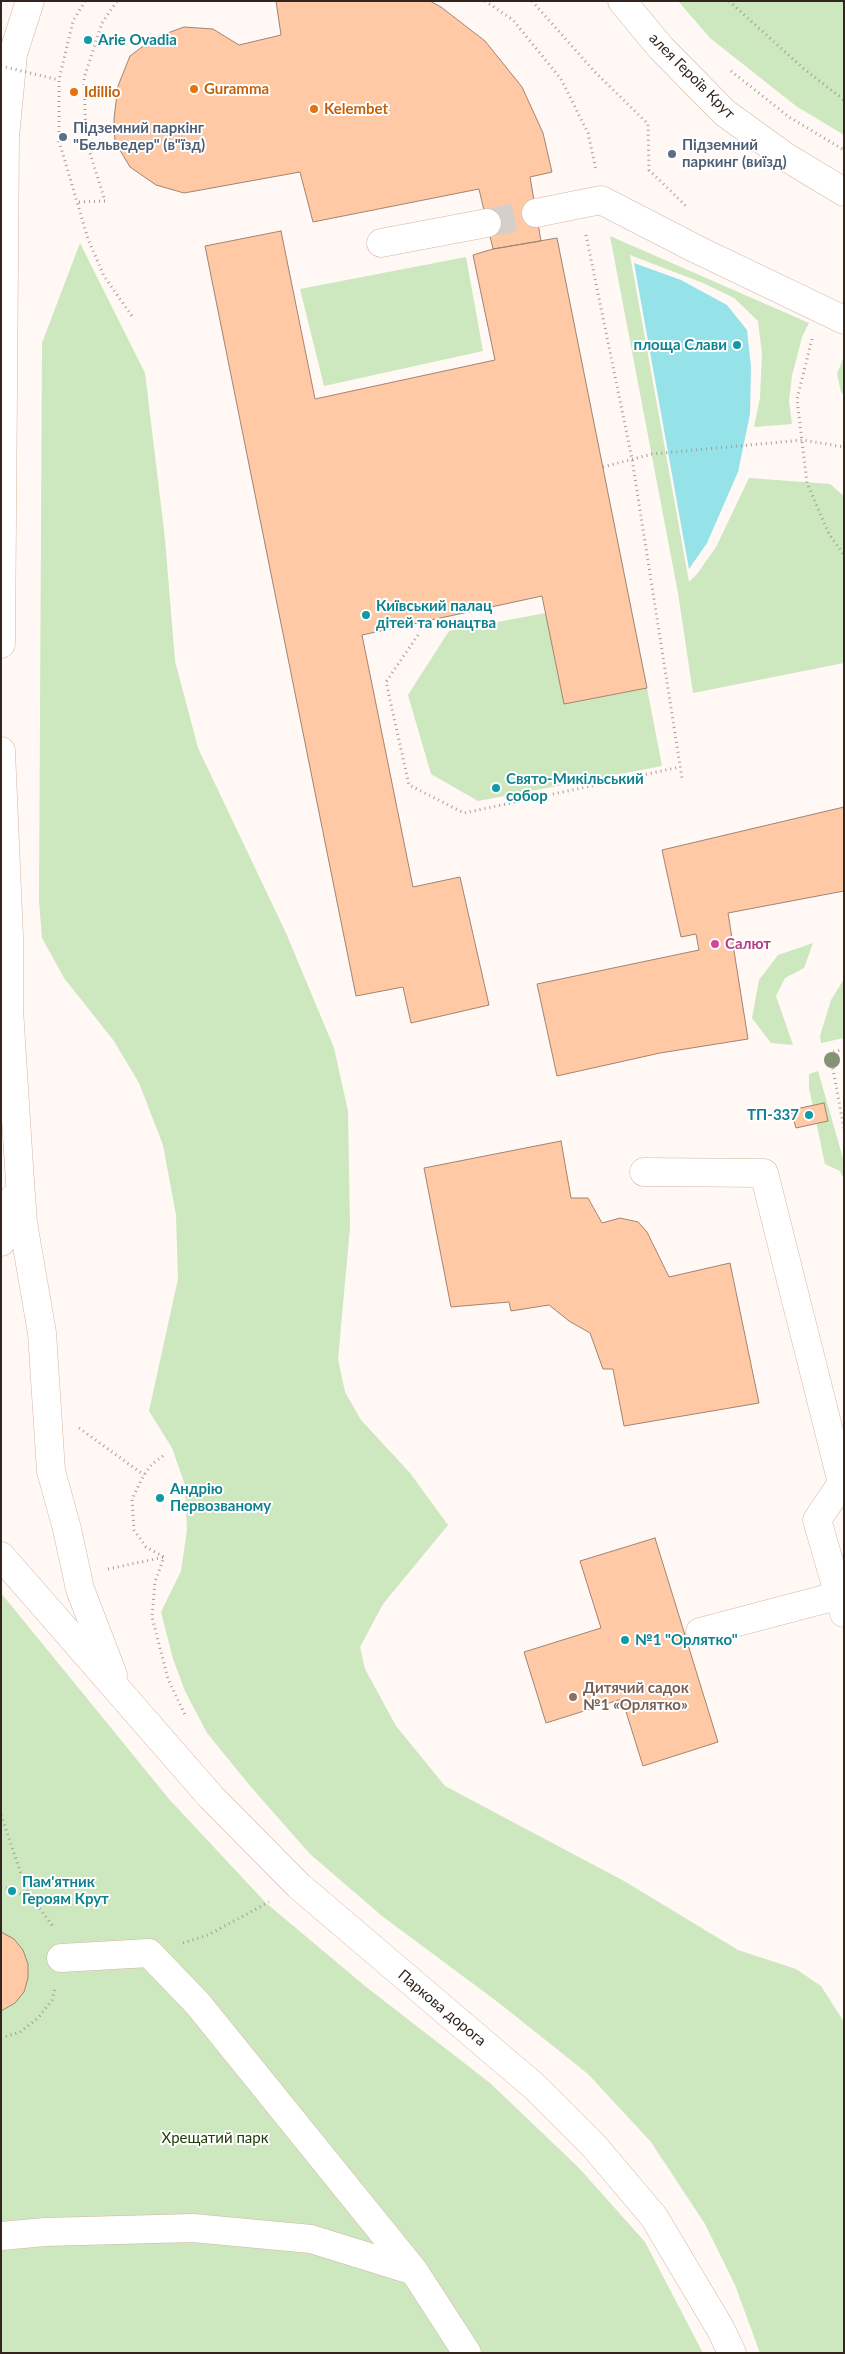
<!DOCTYPE html>
<html>
<head>
<meta charset="utf-8">
<style>
  body { margin:0 }
  #map { position:relative; width:845px; height:2354px; overflow:hidden; background:#fff8f4; font-family:Lato,sans-serif }
  canvas { display:block }
  .frame { position:absolute; inset:0; border:2px solid #31251d; pointer-events:none }
</style>
</head>
<body>
<div id="map">
<canvas width="845" height="2354"></canvas>
<div class="frame"></div>
</div>
<script>
const g = document.querySelector('canvas').getContext('2d');
g.lineJoin = 'round';
function fillPath(path, color) { g.fillStyle = color; g.fill(path, 'evenodd'); }
const poly = rows => new Path2D(rows.map(r => 'M' + r).join(''));
function trace(path, color, width, dash) { g.strokeStyle = color; g.lineWidth = width; g.lineCap = dash ? 'butt' : 'round'; g.setLineDash(dash || []); g.stroke(path); }
function write(font, color, halo, rows, align = 'center') {
  g.font = font + ' Lato,sans-serif'; g.lineWidth = 4; g.setLineDash([]); g.textBaseline = 'middle'; g.strokeStyle = halo; g.fillStyle = color; for (const [text, x, y, turn = 0] of rows) {
    g.save(); g.translate(x, y); g.rotate((+turn || 0) * Math.PI / 180); g.textAlign = isNaN(turn) ? turn : align; if (halo) g.strokeText(text, 0, 0); g.fillText(text, 0, 0); g.restore();
  }
}
fillPath(poly([
  [678,1,844,1,844,135,796,106,710,38],
  [610,236,809,323,802,337,792,376,789,401,792,424,754,427,760,398,762,354,758,321,734,298,703,283,630,255,689,582,697,574,716,547,749,478,830,484,844,496,844,663,693,693,678,593],
  [80,243,145,373,165,539,175,661,198,748,286,933,334,1048,348,1111,350,1227,338,1359,345,1392,361,1420,410,1473,448,1525,383,1604,360,1647,365,1669,396,1726,445,1786,624,1881,738,1950,796,1969,821,1986,844,2022,844,2353,760,2353,735,2285,705,2224,651,2142,588,2074,499,2003,382,1916,310,1854,251,1787,207,1733,185,1691,173,1659,161,1612,181,1571,187,1530,185,1485,172,1448,149,1411,178,1279,176,1215,163,1145,139,1083,114,1041,64,978,42,938,39,901,42,343],
  [466,257,483,351,324,386,300,289],
  [844,356,844,395,841,392,837,374],
  [546,613,564,704,647,688,662,766,478,801,431,774,408,695,449,631],
  [813,943,804,968,785,978,776,996,793,1045,771,1043,752,1018,759,980,778,955],
  [844,979,844,1038,821,1043,820,1036,831,1000],
  [818,1071,844,1162,844,1180,840,1171,825,1164,809,1088,809,1074],
  [1,1593,169,1799,266,1903,365,1986,490,2083,579,2168,645,2242,703,2353,1,2353]
]), '#cde7bf');
fillPath(poly([
  [634,263,681,280,727,305,747,330,751,367,750,414,738,472,707,543,689,569]
]), '#95e3e8');
const building = poly([
  [276,1,430,1,441,7,485,41,522,87,543,133,552,172,530,177,541,241,493,249,479,189,313,222,300,172,184,193,156,185,130,167,115,142,114,119,118,86,130,56,154,38,184,27,213,29,239,45,281,35,276,1],
  [281,231,315,399,495,360,473,255,493,249,557,238,647,688,564,704,542,596,362,635,413,887,460,877,489,1005,411,1023,403,987,356,996,205,246,281,231],
  [844,807,844,891,728,913,748,1039,660,1053,557,1076,537,984,699,950,696,934,681,937,662,850,844,807],
  [824,1103,828,1121,796,1128,791,1110,824,1103],
  [561,1141,571,1198,588,1198,602,1223,620,1218,638,1222,647,1232,669,1277,730,1263,759,1403,624,1426,613,1369,603,1369,590,1333,569,1321,549,1305,511,1311,509,1302,451,1307,424,1168,561,1141],
  [655,1538,718,1742,643,1766,622,1699,546,1723,524,1652,601,1628,580,1561,655,1538],
  [1,1932,14,1939,23,1950,28,1964,28,1978,24,1992,15,2003,1,2011,1,1932]
]);
fillPath(building, '#ffc9a6');
trace(building, '#a18471', 1);
trace(poly([
  [487,223,536,213]
]), '#d6cec9', 28, [28, 14]);
const minor = poly([
  [536,213,601,200,696,249,844,320],
  [381,243,487,223],
  [644,1172,764,1173,842,1483,817,1520,844,1613],
  [700,1632,844,1594],
  [61,1958,149,1953,198,2004,414,2271,467,2353],
  [1,2236,45,2232,193,2228,311,2239,414,2271]
]);
const major = poly([
  [622,1,661,48,725,113,786,157,844,192],
  [1,644,5,137,13,54,30,1],
  [1,751,9,937,9,1009,19,1167,23,1223,42,1333,51,1471,67,1529,80,1589,113,1675],
  [1,1242,10,1222,14,1198],
  [1,1556,211,1797,299,1886,535,2087,594,2146,654,2217,720,2328,732,2353]
]);
trace(minor, '#d4b6a1', 29);
trace(major, '#d4b6a1', 29);
trace(poly([
  [85,1,73,21,59,80,59,141,88,239,104,276,134,319],
  [485,1,513,20,561,79,588,133,596,170],
  [532,1,594,71,648,124,649,170,688,208],
  [729,1,804,69,844,100],
  [731,71,789,117,844,150],
  [79,202,105,201,86,140,84,78,102,23,117,1],
  [586,235,632,459,682,778],
  [812,339,797,399,807,483,829,534,844,555],
  [603,467,652,454,803,440,844,447],
  [418,635,386,682,409,785,464,813,680,767],
  [844,1049,830,1053,844,1129],
  [79,1428,144,1475],
  [163,1456,152,1464,144,1475,132,1499,134,1530,146,1547,164,1557,155,1582,152,1617,168,1679,186,1717],
  [108,1569,164,1557],
  [1,1815,30,1900],
  [1,1887,16,1891,38,1906,54,1928],
  [183,1943,208,1935,269,1902],
  [1,2038,20,2032,38,2018,52,2000,55,1988]
]), '#a69d97', 3, [1, 4]);
trace(minor, '#fff', 28);
trace(major, '#fff', 28);
trace(poly([
  [1,66,59,80]
]), '#a69d97', 3, [1, 4]);
g.fillStyle = '#859273';
for (const [x, y] of [
  [832,1060]
]) { g.beginPath(); g.arc(x, y, 8, 0, 2 * Math.PI); g.fill(); }
for (const [x, y, r, color] of [
  [88,40,5,"#0f9aa8"],
  [194,89,5,"#e8710a"],
  [74,92,5,"#e8710a"],
  [314,109,5,"#e8710a"],
  [63,137,5,"#5c6f8a"],
  [672,154,5,"#5c6f8a"],
  [737,345,5,"#0f9aa8"],
  [366,615,5,"#0f9aa8"],
  [496,788,5,"#0f9aa8"],
  [715,944,5,"#d1479c"],
  [809,1115,5,"#0f9aa8"],
  [160,1498,5,"#0f9aa8"],
  [625,1640,5,"#0f9aa8"],
  [573,1697,5,"#8d6e63"],
  [12,1891,5,"#0f9aa8"]
]) { const dot = new Path2D(); dot.arc(x, y, r, 0, 2 * Math.PI); g.fillStyle = color; g.fill(dot); trace(dot, '#fff', 2); }
write('bold 15px', '#0d838f', '#fff', [
  ["Arie Ovadia",98,40],
  ["площа Слави",727,345,"right"],
  ["Київський палац",376,606],
  ["дітей та юнацтва",376,623],
  ["Свято-Микільський",506,779],
  ["собор",506,796],
  ["ТП-337",799,1115,"right"],
  ["Андрію",170,1489],
  ["Первозваному",170,1506],
  ["№1 \"Орлятко\"",635,1640],
  ["Пам'ятник",22,1882],
  ["Героям Крут",22,1899]
], 'left');
write('15px', '#31251d', '#fff', [
  ["алея Героїв Крут",692,76,45],
  ["Паркова дорога",442,2008,40]
]);
write('bold 15px', '#c56008', '#fff', [
  ["Guramma",204,89],
  ["Idillio",84,92],
  ["Kelembet",324,109]
], 'left');
write('bold 15px', '#4e5e75', '#fff', [
  ["Підземний паркінг",73,128],
  ["\"Бельведер\" (в\"їзд)",73,145],
  ["Підземний",682,145],
  ["паркинг (виїзд)",682,162]
], 'left');
write('bold 15px', '#b23c85', '#fff', [
  ["Салют",725,944]
], 'left');
write('bold 15px', '#785e54', '#fff', [
  ["Дитячий садок",583,1688],
  ["№1 «Орлятко»",583,1705]
], 'left');
write('15px', '#213e09', '#fff', [
  ["Хрещатий парк",215,2138]
]);
</script>
</body>
</html>
